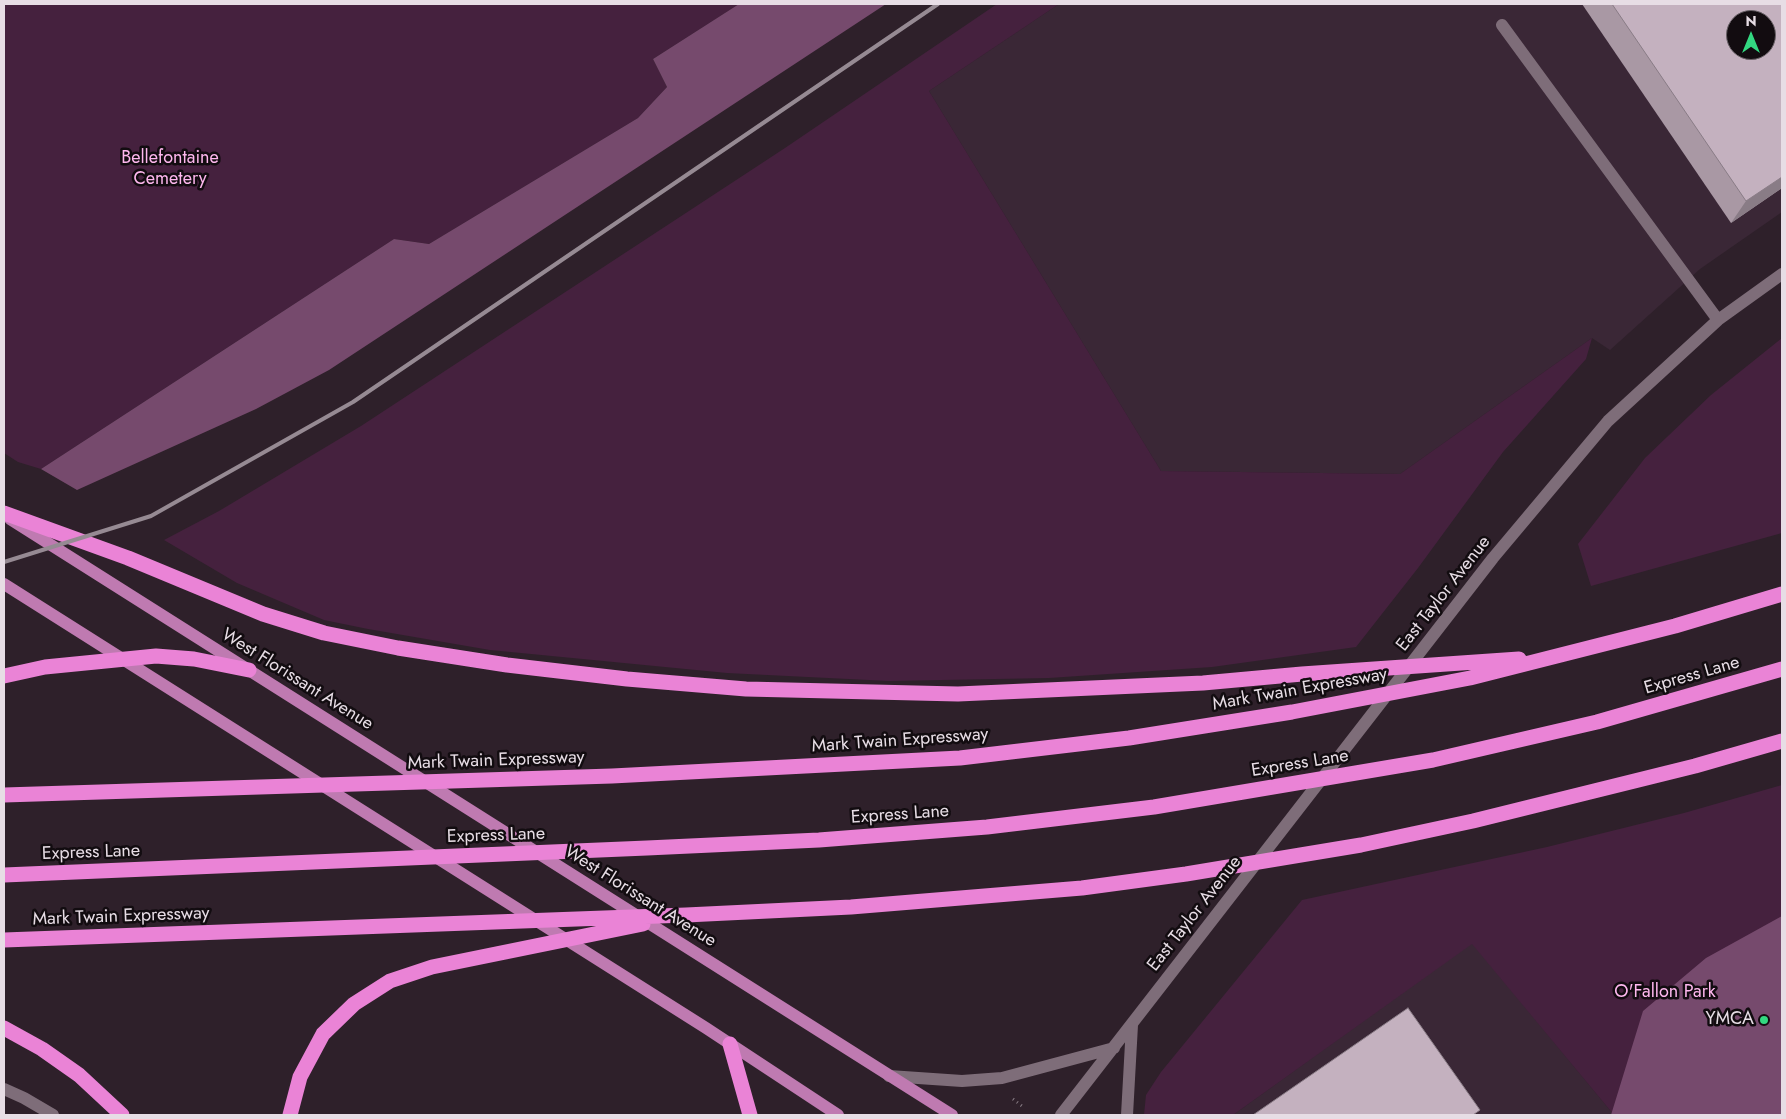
<!DOCTYPE html>
<html>
<head>
<meta charset="utf-8">
<style>
  body { margin:0 }
  #map { position:relative; width:1786px; height:1119px; overflow:hidden; background:#2e202a; font-family:Jost,sans-serif }
  canvas { display:block }
  .frame { position:absolute; inset:0; border:5px solid #e7dde5; pointer-events:none }
  .north { position:absolute; left:1726px; top:10px; width:50px; height:50px; box-sizing:border-box; background:#120c10; border:1px solid #676065; border-radius:50%; rotate:0deg; font-size:14px; font-weight:700; line-height:20px; text-align:center; color:#e7dde5 }
  .north::after { content:''; display:block; margin:auto; width:18px; height:22px; background:#33d881; clip-path:polygon(50% 0,100% 100%,50% 72%,0 100%) }
</style>
</head>
<body>
<div id="map">
<canvas width="1786" height="1119"></canvas>
<div class="frame"></div>
<div class="north">N</div>
</div>
<script>
const g = document.querySelector('canvas').getContext('2d');
g.lineJoin = 'round';
function fillPath(path, color) { g.fillStyle = color; g.fill(path, 'evenodd'); }
const poly = rows => new Path2D(rows.map(r => 'M' + r).join(''));
function trace(path, color, width, dash) { g.strokeStyle = color; g.lineWidth = width; g.lineCap = dash ? 'butt' : 'round'; g.setLineDash(dash || []); g.stroke(path); }
function write(font, color, halo, rows, align = 'center') {
  g.font = font + ' Jost,sans-serif'; g.lineWidth = 5; g.setLineDash([]); g.textBaseline = 'middle'; g.strokeStyle = halo; g.fillStyle = color; for (const [text, x, y, turn = 0] of rows) {
    g.save(); g.translate(x, y); g.rotate((+turn || 0) * Math.PI / 180); g.textAlign = isNaN(turn) ? turn : align; if (halo) g.strokeText(text, 0, 0); g.fillText(text, 0, 0); g.restore();
  }
}
fillPath(poly([
  [1059,4,1782,4,1782,212,1700,269,1610,350,1592,338,1400,474,1161,471,929,91],
  [1736,20,1766,20,1766,50,1736,50],
  [1472,943,1614,1115,1233,1115]
]), '#3a2736');
fillPath(poly([
  [4,4,739,4,653,59,667,87,638,118,429,244,394,239,41,469,18,462,4,453],
  [997,4,1059,4,929,91,1161,471,1400,474,1592,338,1586,359,1503,452,1418,568,1356,647,1212,667,1049,678,889,681,727,673,490,650,368,629,324,620,237,583,164,540,219,511,361,426,785,148],
  [1782,338,1782,533,1591,586,1578,544,1645,458,1711,395],
  [1782,785,1782,1115,1614,1115,1472,944,1233,1115,1144,1115,1146,1095,1161,1072,1302,900,1547,847,1684,813]
]), '#45213e');
fillPath(poly([
  [739,4,886,4,329,370,256,409,77,490,41,469,394,239,429,244,638,118,667,87,653,59],
  [1782,916,1782,1115,1611,1115,1643,1011,1706,958]
]), '#764a6d');
trace(poly([
  [1013,1099,1022,1106]
]), '#8b7f88', 3, [1, 4]);
trace(poly([
  [1502,25,1718,320],
  [889,1076,962,1081,1002,1078,1114,1048],
  [4,1089,24,1098,53,1115],
  [1061,1115,1493,558,1608,421,1718,320,1782,274],
  [1127,1115,1132,1025]
]), '#7e6d79', 12);
trace(poly([
  [10,519,952,1115],
  [4,584,706,1028,838,1115]
]), '#bf7ab1', 12);
trace(poly([
  [4,513,128,558,263,614,324,633,398,648,507,665,627,679,746,689,958,694,1203,683,1302,674,1519,659],
  [4,676,45,667,156,656,194,659,249,670],
  [4,795,612,776,960,758,1129,738,1292,712,1470,678,1675,626,1782,594],
  [4,875,647,848,819,840,987,827,1154,807,1433,760,1597,722,1782,669],
  [4,940,686,915,851,907,1082,888,1186,874,1361,845,1473,821,1695,766,1782,741],
  [4,1028,42,1049,79,1075,122,1115],
  [730,1044,750,1115],
  [290,1115,300,1077,323,1034,354,1004,390,981,432,967,643,924]
]), '#ea83d6', 15);
trace(poly([
  [4,562,151,516,353,402,938,4]
]), '#968a93', 4);
fillPath(poly([
  [1582,4,1782,4,1782,188,1731,223]
]), '#a998a4');
fillPath(poly([
  [1782,177,1782,188,1731,223,1746,201]
]), '#897c86');
const building = poly([
  [1612,4,1782,4,1782,177,1746,201,1612,4],
  [1736,20,1766,20,1766,50,1736,50,1736,20],
  [1408,1008,1480,1110,1473,1115,1253,1115,1408,1008]
]);
fillPath(building, '#c4b1bf');
trace(building, '#897c86', 1);
for (const [x, y, r, color] of [
  [1764,1020,5,"#33d881"]
]) { const dot = new Path2D(); dot.arc(x, y, r, 0, 2 * Math.PI); g.fillStyle = color; g.fill(dot); trace(dot, '#120c10', 2); }
write('18px', '#feb7ee', '#120c10', [
  ["Bellefontaine",170,159],
  ["Cemetery",170,180],
  ["O'Fallon Park",1665,993]
]);
write('18px', '#e7dde5', '#120c10', [
  ["East Taylor Avenue",1444,594,-52],
  ["Express Lane",1692,676,-16],
  ["West Florissant Avenue",297,680,32],
  ["Mark Twain Expressway",1300,690,-10],
  ["Mark Twain Expressway",900,741,-4],
  ["Mark Twain Expressway",496,761,-2],
  ["Express Lane",1300,764,-9],
  ["Express Lane",900,815,-4],
  ["Express Lane",496,836,-2],
  ["Express Lane",91,853,-2],
  ["West Florissant Avenue",640,897,32],
  ["East Taylor Avenue",1195,914,-52],
  ["Mark Twain Expressway",121,917,-2]
]);
write('18px', '#e7dde5', '#120c10', [
  ["YMCA",1754,1020]
], 'right');
</script>
</body>
</html>
